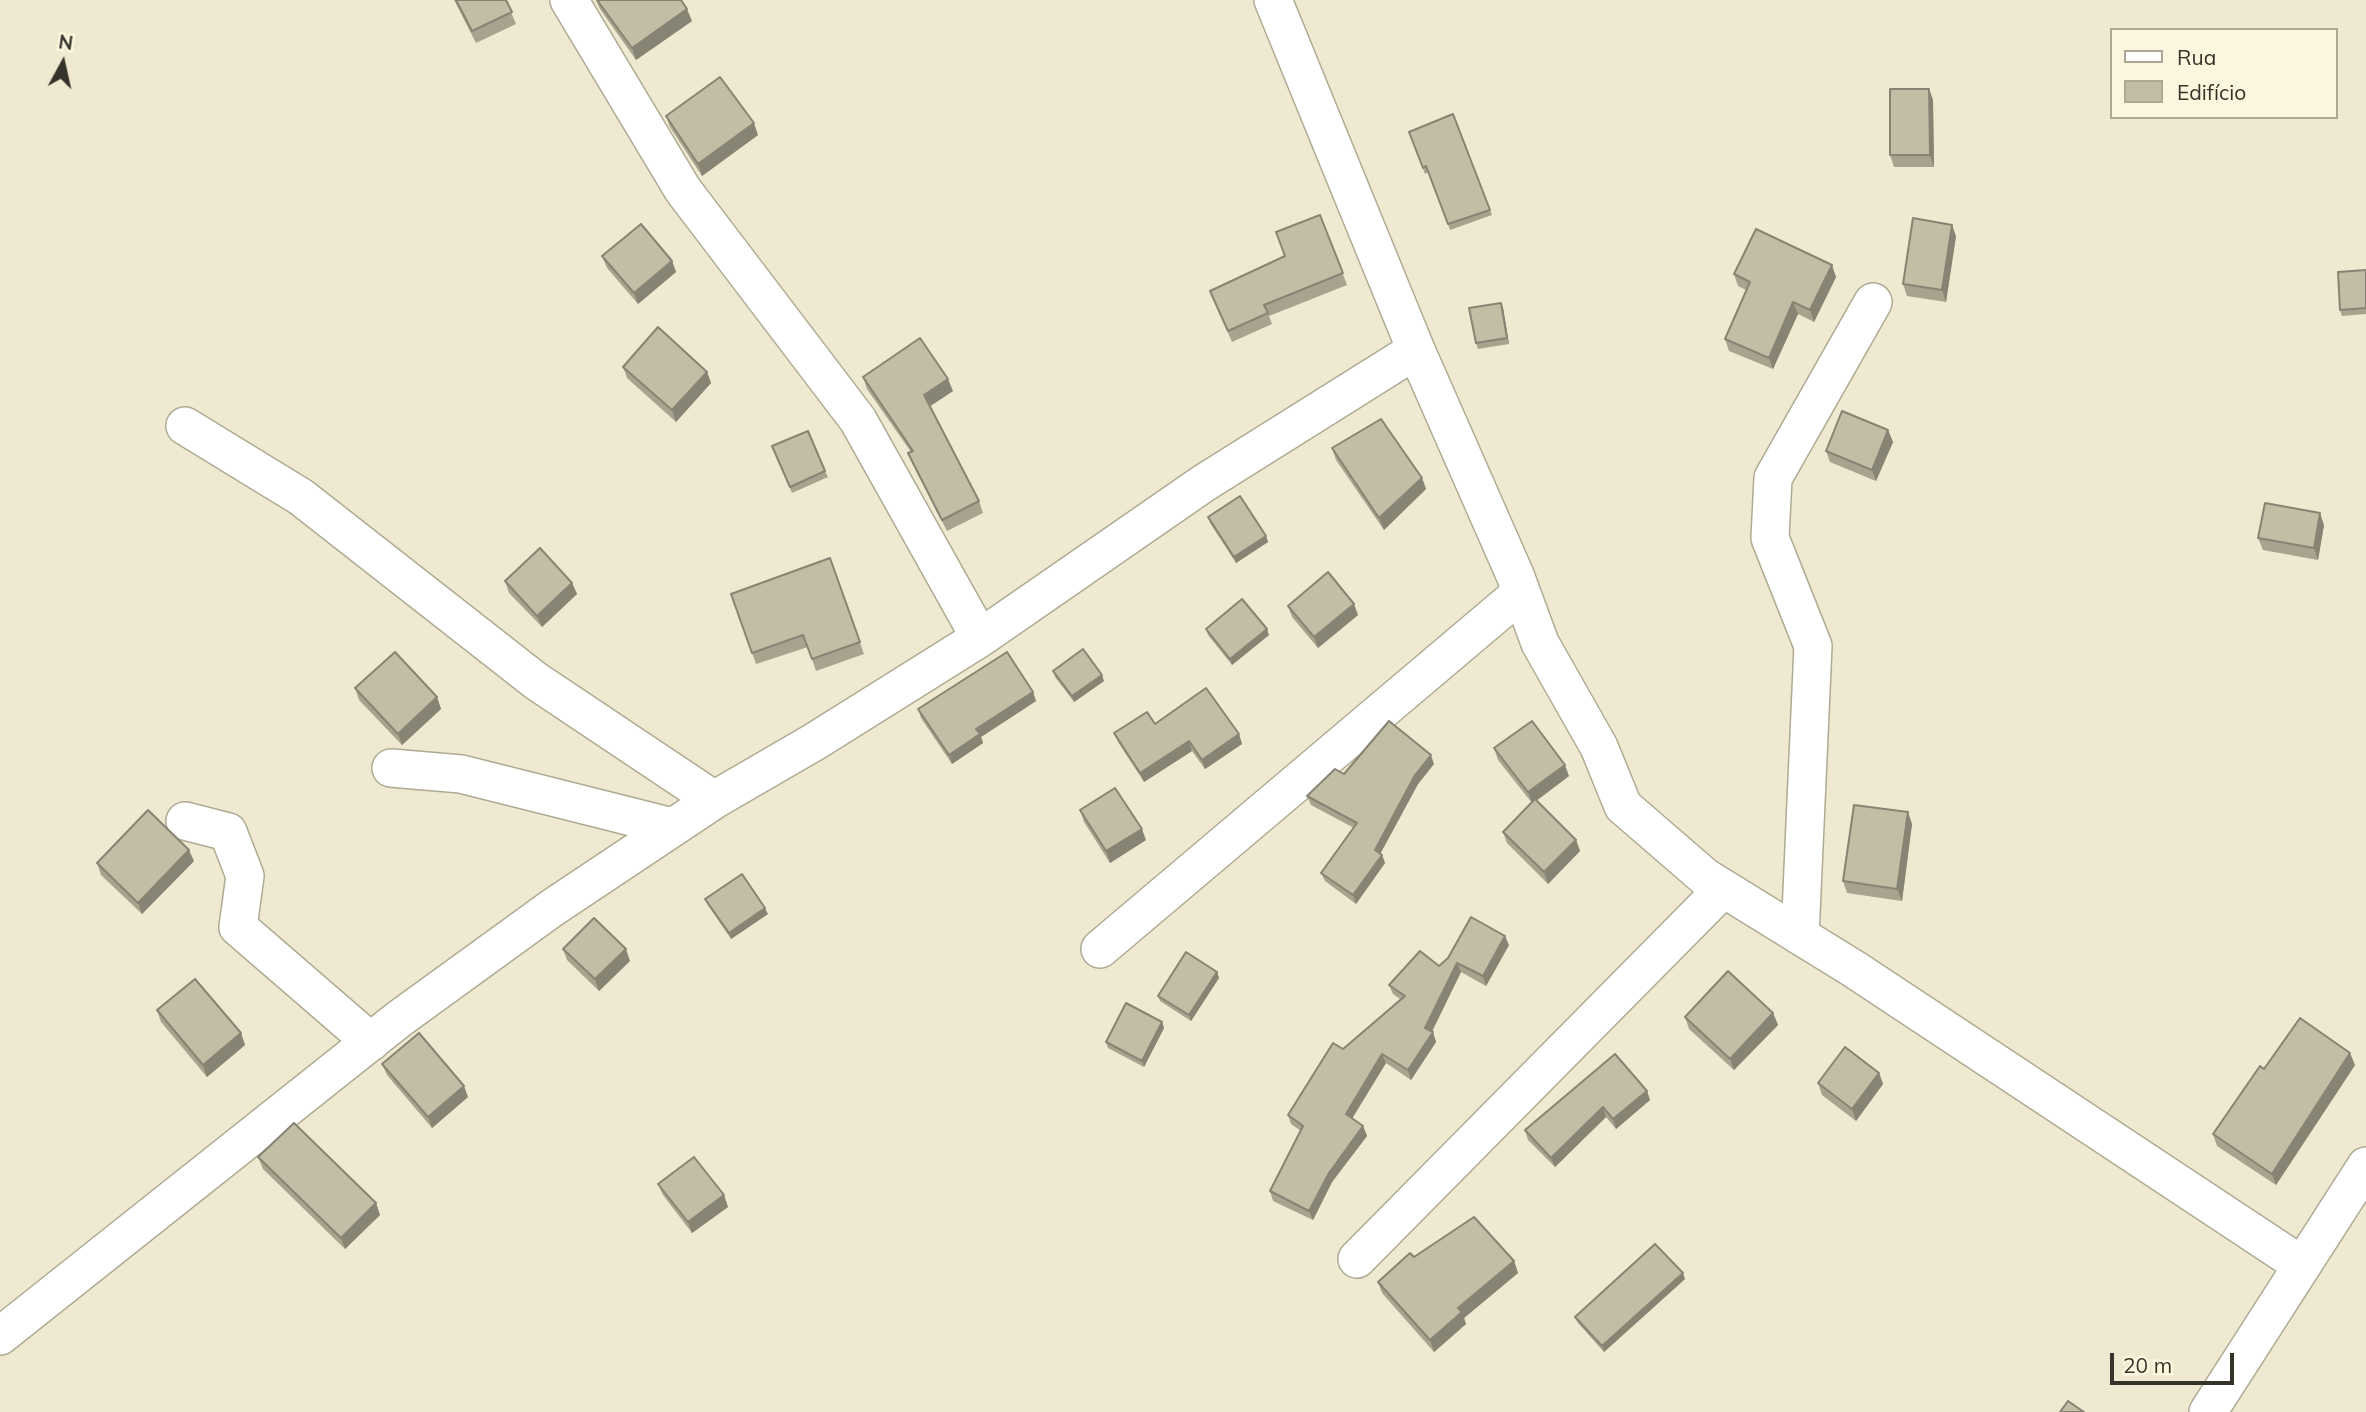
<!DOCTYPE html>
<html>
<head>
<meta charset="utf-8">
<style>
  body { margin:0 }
  #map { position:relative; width:2366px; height:1412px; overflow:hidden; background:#eee9d0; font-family:Mulish,sans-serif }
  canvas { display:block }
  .legend { position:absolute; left:2110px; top:28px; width:228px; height:91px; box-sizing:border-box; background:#fbf6dd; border:2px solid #aca895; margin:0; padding:9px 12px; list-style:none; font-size:21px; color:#36342a }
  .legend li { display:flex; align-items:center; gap:14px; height:35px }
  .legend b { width:35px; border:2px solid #aca895 }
  .north { position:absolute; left:28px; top:28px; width:70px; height:70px; -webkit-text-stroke:5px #fbf6dd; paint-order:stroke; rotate:8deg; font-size:19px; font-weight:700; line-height:28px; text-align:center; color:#36342a }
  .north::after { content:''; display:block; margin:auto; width:24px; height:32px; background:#36342a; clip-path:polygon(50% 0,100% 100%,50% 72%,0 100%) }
  .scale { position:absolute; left:2110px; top:1353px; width:124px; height:32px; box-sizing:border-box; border:4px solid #36342a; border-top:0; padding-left:9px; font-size:21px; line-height:24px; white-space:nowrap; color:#36342a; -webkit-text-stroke:5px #fbf6dd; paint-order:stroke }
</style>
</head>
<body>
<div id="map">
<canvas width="2366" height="1412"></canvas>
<ul class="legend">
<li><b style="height:9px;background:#fff"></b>Rua</li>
<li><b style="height:19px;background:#c2bda5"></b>Edifício</li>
</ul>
<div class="north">N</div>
<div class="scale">20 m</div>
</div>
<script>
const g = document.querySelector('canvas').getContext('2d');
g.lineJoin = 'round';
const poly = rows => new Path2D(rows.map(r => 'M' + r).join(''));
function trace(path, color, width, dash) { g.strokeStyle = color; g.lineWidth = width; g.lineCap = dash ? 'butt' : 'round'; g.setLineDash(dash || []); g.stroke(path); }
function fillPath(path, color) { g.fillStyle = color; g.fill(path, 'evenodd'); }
const minor = poly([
  [569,0,683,190,858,420,980,638],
  [1273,0,1416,350,1515,575,1540,643,1599,747,1623,806,1705,877,1854,969,2300,1264],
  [185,426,301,497,536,681,714,800],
  [391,768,461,774,672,827],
  [185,821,228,832,245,876,238,927,371,1042],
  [1800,936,1813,646,1770,538,1773,478,1873,302],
  [1100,949,1521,593],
  [1357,1259,1723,889],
  [0,1336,399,1019,552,908,714,800,814,742,980,638,1204,483,1416,350],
  [2208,1412,2366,1166]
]);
trace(minor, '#afab93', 40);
trace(minor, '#fff', 37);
fillPath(poly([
  [454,0,506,0,516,24,476,43],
  [596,0,681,0,692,21,636,60,600,9],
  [1929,89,1933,100,1934,167,1894,167,1890,155],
  [1453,114,1492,215,1450,230,1429,172,1425,174,1409,132],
  [666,116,758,135,702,176,670,127],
  [1320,215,1347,285,1269,316,1272,324,1232,342,1210,291,1285,257],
  [1956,236,1946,302,1907,296,1903,284],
  [602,256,672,261,676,272,638,304,607,268],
  [2366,270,2366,314,2342,316,2340,310],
  [1734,274,1836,277,1814,322,1798,314,1773,369,1729,351,1725,339,1746,290,1738,286],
  [1501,303,1503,308,1509,344,1478,349,1476,343],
  [623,367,707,372,711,383,676,422,627,378],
  [863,377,953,391,930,406,979,501,983,513,947,531,913,465,908,453,911,452,867,389],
  [1888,430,1893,442,1876,481,1830,462,1826,451],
  [772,446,825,471,828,477,792,493],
  [1332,448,1422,478,1426,489,1384,530,1336,460],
  [1208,517,1266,536,1268,542,1236,563,1210,523],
  [2324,525,2318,560,2263,550,2258,538],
  [830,558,864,654,816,671,808,647,756,664,731,594],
  [505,581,572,583,577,594,542,627,509,593],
  [1288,606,1358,615,1318,648,1292,617],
  [1206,629,1269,635,1232,665,1208,635],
  [1053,671,1104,681,1074,702,1055,677],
  [355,688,437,697,441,709,402,745,359,700],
  [1033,692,1036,701,981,737,983,743,952,764,921,718,918,709],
  [1155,724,1239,734,1242,744,1205,769,1192,751,1144,782,1118,742,1114,733],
  [1494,748,1569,776,1536,801,1576,840,1580,851,1548,884,1507,843,1503,832,1532,803,1498,760],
  [1434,764,1418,784,1380,854,1382,855,1385,863,1356,904,1325,881,1321,873,1354,828,1311,805,1307,796,1344,774],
  [1080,810,1146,840,1110,863,1084,822],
  [1912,824,1902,901,1847,893,1843,881],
  [194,861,142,914,101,875,97,863],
  [705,899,768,914,731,939,707,904],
  [1509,945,1486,986,1461,972,1432,1032,1436,1042,1411,1080,1386,1063,1352,1119,1363,1126,1367,1136,1332,1182,1313,1220,1273,1201,1270,1191,1301,1131,1291,1124,1288,1115,1343,1049,1400,999,1393,994,1389,985,1439,966],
  [563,949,630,961,599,991,567,960],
  [1217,972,1219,978,1191,1021,1160,1001,1158,996],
  [157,1010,241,1033,245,1045,207,1077,161,1022],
  [1773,1013,1778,1025,1734,1070,1689,1029,1685,1017],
  [1162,1022,1164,1028,1144,1067,1108,1048,1106,1042],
  [382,1064,468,1097,432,1128,387,1075],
  [2355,1065,2276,1185,2217,1146,2213,1134,2264,1069],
  [1879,1073,1883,1084,1856,1121,1822,1095,1818,1083],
  [1647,1091,1650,1100,1616,1129,1606,1117,1555,1167,1528,1140,1525,1130],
  [258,1157,376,1203,380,1215,345,1249,263,1169],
  [658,1184,724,1195,728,1207,692,1233,663,1195],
  [1414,1257,1514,1261,1518,1273,1464,1318,1466,1324,1434,1352,1382,1293,1378,1282],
  [1685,1279,1604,1352,1578,1323,1575,1317]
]), '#a7a38e');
fillPath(poly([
  [687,9,692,21,636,60,632,48],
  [1929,89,1933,100,1934,167,1930,155],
  [754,123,758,135,702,176,698,164],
  [1952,225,1956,236,1946,302,1942,290],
  [672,261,676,272,638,304,634,293],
  [1832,265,1836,277,1814,322,1810,310],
  [1793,302,1798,314,1773,369,1769,358],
  [1501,303,1503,308,1509,344,1507,338],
  [707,372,711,383,676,422,672,410],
  [948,379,953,391,929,407,924,395],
  [1888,430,1893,442,1876,481,1872,470],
  [1422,478,1426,489,1384,530,1379,518],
  [2320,513,2324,525,2318,560,2314,548],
  [1266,536,1268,542,1236,563,1234,557],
  [572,583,577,594,542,627,537,616],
  [1354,604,1358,615,1318,648,1314,637],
  [1267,629,1269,635,1232,665,1230,659],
  [1102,675,1104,681,1074,702,1072,696],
  [1033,692,1036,701,981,737,983,743,952,764,949,755,976,729],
  [437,697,441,709,402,745,398,734],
  [1239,734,1242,744,1205,769,1202,760],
  [1189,741,1192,751,1144,782,1140,773],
  [1431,755,1434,764,1418,784,1378,858,1375,850,1415,775],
  [1565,765,1569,776,1532,804,1528,792],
  [1908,812,1912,824,1902,901,1897,889],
  [1142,829,1146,840,1110,863,1106,851],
  [1576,840,1580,851,1548,884,1544,872],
  [189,850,194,861,142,914,138,903],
  [1382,855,1385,863,1356,904,1353,895],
  [765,908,768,914,731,939,729,933],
  [1505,936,1509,945,1486,986,1483,976],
  [626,949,630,961,599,991,595,979],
  [1457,963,1461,972,1429,1037,1425,1028],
  [1217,972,1219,978,1191,1021,1189,1015],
  [1773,1013,1778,1025,1734,1070,1730,1059],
  [1162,1022,1164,1028,1144,1067,1142,1061],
  [1433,1032,1436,1042,1411,1080,1408,1070],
  [241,1033,245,1045,207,1077,203,1065],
  [2350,1053,2355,1065,2276,1185,2272,1174],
  [1382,1054,1386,1063,1349,1123,1346,1114],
  [1879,1073,1883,1084,1856,1121,1852,1109],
  [464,1086,468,1097,432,1128,428,1117],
  [1647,1091,1650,1100,1616,1129,1613,1119],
  [1603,1107,1606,1117,1555,1167,1551,1158],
  [1363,1126,1367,1136,1332,1182,1313,1220,1309,1211,1329,1173],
  [724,1195,728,1207,692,1233,688,1222],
  [376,1203,380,1215,345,1249,341,1238],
  [1514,1261,1518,1273,1464,1318,1466,1324,1434,1352,1430,1340,1458,1308],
  [1683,1273,1685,1279,1604,1352,1602,1346]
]), '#888474');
const building = poly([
  [456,0,506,0,512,12,472,31,456,0],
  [597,0,681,0,687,9,632,48,597,0],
  [720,77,754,123,698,164,666,116,720,77],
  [1890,89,1929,89,1930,155,1890,155,1890,89],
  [1453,114,1490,210,1448,224,1426,166,1423,168,1409,132,1453,114],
  [1320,215,1343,273,1264,305,1268,313,1228,331,1210,291,1285,256,1276,232,1320,215],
  [1913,218,1952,225,1942,290,1903,284,1913,218],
  [641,224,672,261,634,293,602,256,641,224],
  [1756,229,1832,265,1810,310,1793,302,1769,358,1725,339,1750,282,1734,274,1756,229],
  [2366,270,2366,308,2340,310,2338,272,2366,270],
  [1501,303,1507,338,1476,343,1469,308,1501,303],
  [658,327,707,372,672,410,623,367,658,327],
  [920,338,948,379,924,395,979,501,942,520,908,453,913,451,863,377,920,338],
  [1842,411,1888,430,1872,470,1826,451,1842,411],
  [1381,419,1422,478,1379,518,1332,448,1381,419],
  [808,431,825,471,790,487,772,446,808,431],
  [1240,496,1266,536,1234,557,1208,517,1240,496],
  [2265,503,2320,513,2314,548,2258,538,2265,503],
  [540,548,572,583,537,616,505,581,540,548],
  [830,558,860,642,812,659,803,635,752,653,731,594,830,558],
  [1328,572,1354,604,1314,637,1288,606,1328,572],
  [1242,599,1267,629,1230,659,1206,629,1242,599],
  [1083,649,1102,675,1072,696,1053,671,1083,649],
  [395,652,437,697,398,734,355,688,395,652],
  [1007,652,1033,692,976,729,980,734,949,755,918,709,1007,652],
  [1206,688,1239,734,1202,760,1189,741,1140,773,1114,733,1147,712,1155,724,1206,688],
  [1389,721,1431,755,1415,775,1375,850,1382,855,1353,895,1321,873,1357,823,1307,796,1335,769,1344,774,1389,721],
  [1532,721,1565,765,1528,792,1494,748,1532,721],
  [1115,788,1142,829,1106,851,1080,810,1115,788],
  [1535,799,1576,840,1544,872,1503,832,1535,799],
  [1854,805,1908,812,1897,889,1843,881,1854,805],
  [148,810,189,850,138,903,97,863,148,810],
  [742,874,765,908,729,933,705,899,742,874],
  [1471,917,1505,936,1483,976,1457,963,1425,1028,1433,1032,1408,1070,1382,1054,1346,1114,1363,1126,1329,1173,1309,1211,1270,1191,1303,1126,1288,1115,1333,1043,1343,1049,1405,996,1389,985,1420,951,1439,966,1448,958,1471,917],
  [594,918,626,949,595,979,563,949,594,918],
  [1186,952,1217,972,1189,1015,1158,996,1186,952],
  [1728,971,1773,1013,1730,1059,1685,1017,1728,971],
  [195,979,241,1033,203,1065,157,1010,195,979],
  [1126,1003,1162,1022,1142,1061,1106,1042,1126,1003],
  [2300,1018,2350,1053,2272,1174,2213,1134,2260,1066,2264,1069,2300,1018],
  [419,1033,464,1086,428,1117,382,1064,419,1033],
  [1845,1047,1879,1073,1852,1109,1818,1083,1845,1047],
  [1615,1054,1647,1091,1613,1119,1603,1107,1551,1158,1525,1130,1615,1054],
  [294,1123,376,1203,341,1238,258,1157,294,1123],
  [694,1157,724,1195,688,1222,658,1184,694,1157],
  [1474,1217,1514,1261,1458,1308,1462,1312,1430,1340,1378,1282,1410,1253,1414,1257,1474,1217],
  [1655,1244,1683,1273,1602,1346,1575,1317,1655,1244],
  [2068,1401,2084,1412,2060,1412,2068,1401]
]);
fillPath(building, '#c2bda5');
trace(building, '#888474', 2);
</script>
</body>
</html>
